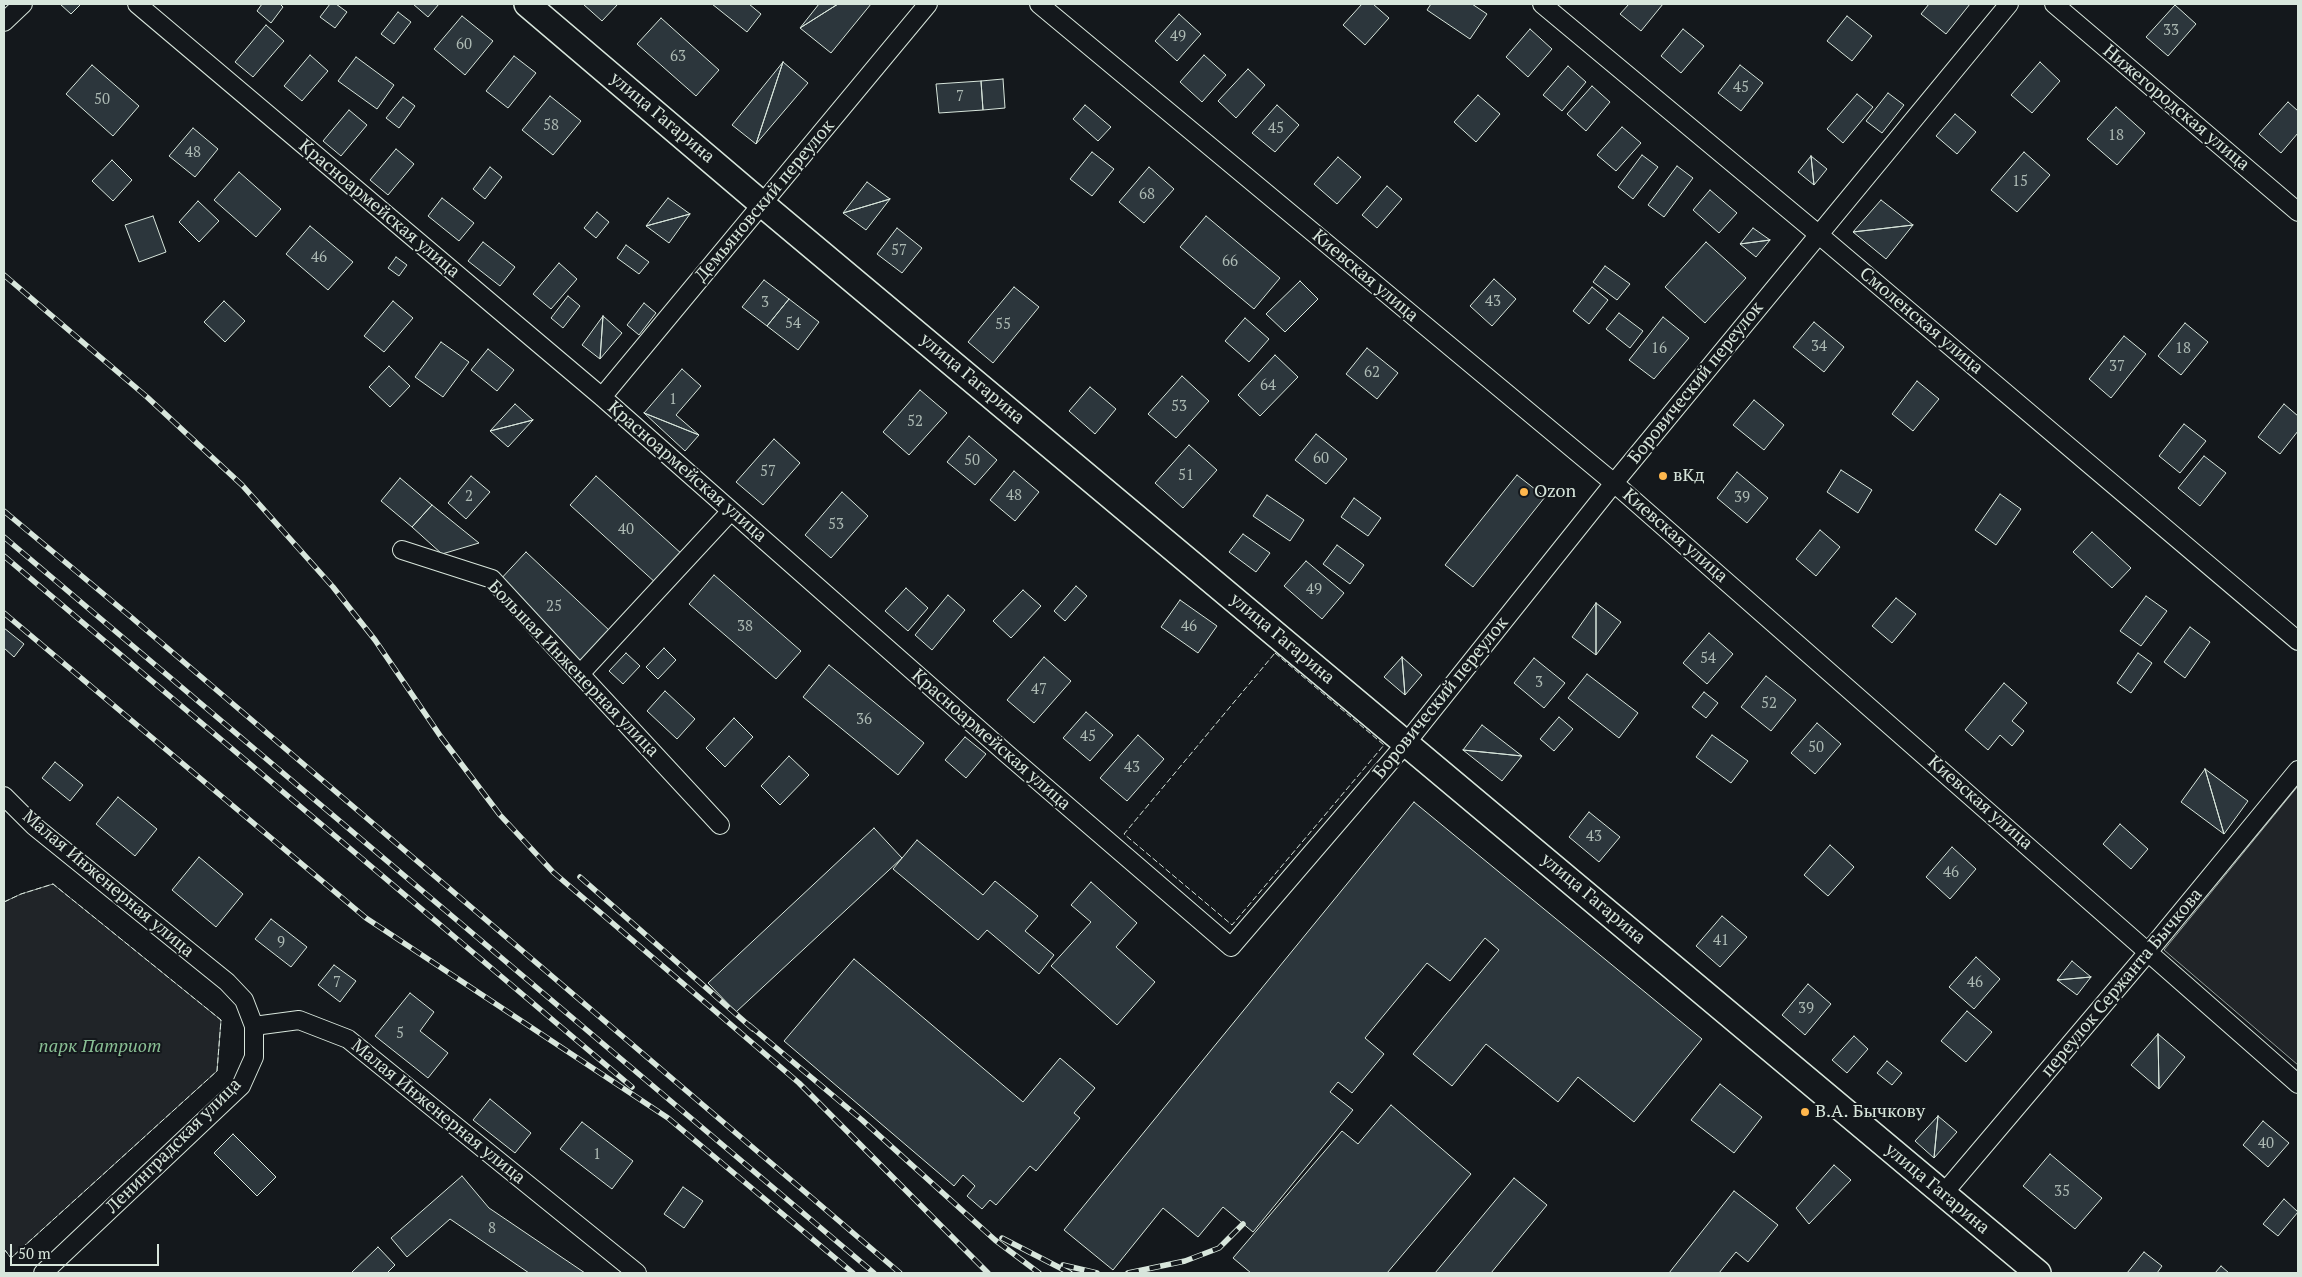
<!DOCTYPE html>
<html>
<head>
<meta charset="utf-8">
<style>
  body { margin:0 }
  #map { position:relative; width:2302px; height:1277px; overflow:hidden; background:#14181c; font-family:"PT Serif",serif }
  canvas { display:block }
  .frame { position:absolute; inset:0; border:5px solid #d8e6dc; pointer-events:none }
  .scale { position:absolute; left:10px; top:1244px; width:149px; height:22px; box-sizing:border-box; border:2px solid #d8e6dc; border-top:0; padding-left:6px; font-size:15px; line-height:18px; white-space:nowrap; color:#d8e6dc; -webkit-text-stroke:4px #14181c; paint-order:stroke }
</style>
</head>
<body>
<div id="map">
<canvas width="2302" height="1277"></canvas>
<div class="frame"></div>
<div class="scale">50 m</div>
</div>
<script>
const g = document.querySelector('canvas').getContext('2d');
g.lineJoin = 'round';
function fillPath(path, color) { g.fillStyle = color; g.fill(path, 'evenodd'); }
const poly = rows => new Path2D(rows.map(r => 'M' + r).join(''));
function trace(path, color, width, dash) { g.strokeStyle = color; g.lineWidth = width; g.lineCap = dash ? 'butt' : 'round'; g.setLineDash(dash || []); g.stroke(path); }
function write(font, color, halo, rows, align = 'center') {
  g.font = font + ' "PT Serif",serif'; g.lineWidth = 4; g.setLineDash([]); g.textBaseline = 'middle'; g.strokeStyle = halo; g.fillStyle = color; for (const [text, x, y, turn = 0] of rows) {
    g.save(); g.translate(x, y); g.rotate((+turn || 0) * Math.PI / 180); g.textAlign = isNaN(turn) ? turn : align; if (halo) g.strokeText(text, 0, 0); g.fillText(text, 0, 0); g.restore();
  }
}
const green = poly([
  [2298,786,2298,1065,2164,950,2298,786],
  [53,884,221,1020,217,1071,11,1258,4,1249,4,902,21,894,53,884]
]);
fillPath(green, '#202428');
trace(green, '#939e99', 1);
const building = poly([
  [60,4,81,4,71,14,60,4],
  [262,4,280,4,283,7,271,23,257,11,262,4],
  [330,4,336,4,347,12,335,28,320,17,330,4],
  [413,4,439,4,428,17,413,4],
  [583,4,618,4,602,21,583,4],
  [712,4,749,4,761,14,747,32,712,4],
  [819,4,838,4,800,28,819,4],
  [838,4,871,4,831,53,800,28,838,4],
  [1362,4,1373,4,1389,18,1365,45,1343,25,1362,4],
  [1431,4,1472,4,1487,14,1470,39,1427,10,1431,4],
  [1629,4,1663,4,1641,31,1620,14,1629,4],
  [1929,4,1970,4,1946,34,1921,14,1929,4],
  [2175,5,2196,24,2168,56,2146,37,2175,5],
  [398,12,411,22,394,44,381,34,398,12],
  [1179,14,1201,34,1177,61,1155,41,1179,14],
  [462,16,493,41,465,75,434,49,462,16],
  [1847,16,1872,36,1852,61,1827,41,1847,16],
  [661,18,719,70,696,96,637,44,661,18],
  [266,25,284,41,253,77,235,62,266,25],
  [1530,29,1552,49,1528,77,1506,57,1530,29],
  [1683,29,1704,46,1681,73,1661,56,1683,29],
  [310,55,328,71,302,101,284,86,310,55],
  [1204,55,1226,75,1202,102,1180,82,1204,55],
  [514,56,536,73,508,108,486,91,514,56],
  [356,57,394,85,377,109,338,81,356,57],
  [783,62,756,144,732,125,783,62],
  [783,62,808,83,756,144,783,62],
  [2040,62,2060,81,2032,113,2011,95,2040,62],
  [92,65,139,106,113,136,66,94,92,65],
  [1740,65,1763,83,1741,111,1718,93,1740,65],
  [1568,66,1586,82,1562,111,1543,95,1568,66],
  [1248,69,1265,85,1236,118,1218,101,1248,69],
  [1003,79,1005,108,983,110,981,81,1003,79],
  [981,81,983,110,939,113,936,84,981,81],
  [1592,86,1610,102,1586,131,1567,114,1592,86],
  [1888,93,1904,105,1882,133,1866,121,1888,93],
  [1857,94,1873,107,1843,143,1827,129,1857,94],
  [1478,95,1500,114,1476,142,1454,122,1478,95],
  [550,96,581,121,553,155,522,130,550,96],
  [403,97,415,106,399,128,386,118,403,97],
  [2288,102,2298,111,2298,133,2281,153,2259,134,2288,102],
  [1085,105,1111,127,1098,141,1073,119,1085,105],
  [1277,105,1299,125,1275,152,1252,133,1277,105],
  [2116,107,2145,133,2117,165,2087,139,2116,107],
  [349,110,367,125,341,156,323,141,349,110],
  [1955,114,1976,132,1957,154,1936,136,1955,114],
  [1622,127,1641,143,1616,171,1597,155,1622,127],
  [193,128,218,149,195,177,169,156,193,128],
  [396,149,414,164,388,195,370,180,396,149],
  [1092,152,1114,169,1092,196,1070,179,1092,152],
  [2024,152,2050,175,2017,212,1991,190,2024,152],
  [1642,155,1658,167,1633,199,1618,187,1642,155],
  [1811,156,1814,185,1798,172,1811,156],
  [1811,156,1827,169,1814,185,1811,156],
  [1338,157,1361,177,1337,204,1314,184,1338,157],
  [112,160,132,180,113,201,92,181,112,160],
  [1677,166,1693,178,1664,217,1648,205,1677,166],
  [490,167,502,177,485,199,473,189,490,167],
  [1149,167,1174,189,1144,223,1119,202,1149,167],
  [239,172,281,209,256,237,214,200,239,172],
  [867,182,890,199,843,213,867,182],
  [1387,186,1402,199,1377,228,1362,215,1387,186],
  [1710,190,1737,213,1719,233,1693,210,1710,190],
  [442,198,474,223,459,241,428,216,442,198],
  [668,198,690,214,646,226,668,198],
  [890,199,866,230,843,213,890,199],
  [1881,200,1913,225,1853,232,1881,200],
  [198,201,219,221,199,242,179,222,198,201],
  [597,212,609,222,596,238,584,228,597,212],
  [690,214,669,243,646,226,690,214],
  [153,216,166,252,139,262,125,225,153,216],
  [1206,216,1280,278,1254,309,1180,247,1206,216],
  [1913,225,1886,259,1853,232,1913,225],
  [310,226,353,262,328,290,286,254,310,226],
  [897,228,922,248,902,273,877,254,897,228],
  [1753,228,1770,240,1740,244,1753,228],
  [1770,240,1756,257,1740,244,1770,240],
  [483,242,515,267,500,286,468,261,483,242],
  [1706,242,1746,278,1705,323,1665,287,1706,242],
  [626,245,649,262,639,274,617,258,626,245],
  [396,257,407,265,399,276,388,268,396,257],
  [559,263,577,279,551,309,533,294,559,263],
  [1605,266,1630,284,1617,300,1593,282,1605,266],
  [1494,279,1516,299,1492,326,1470,306,1494,279],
  [764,280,789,299,767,326,742,307,764,280],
  [1300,281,1318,299,1285,332,1266,314,1300,281],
  [1014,287,1039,307,993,363,968,342,1014,287],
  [1592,287,1608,300,1589,324,1573,311,1592,287],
  [568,296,580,306,563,328,551,318,568,296],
  [789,299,819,322,798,350,767,326,789,299],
  [224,301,245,321,225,342,204,322,224,301],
  [393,301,413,318,384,352,364,336,393,301],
  [644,303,656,313,639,335,627,325,644,303],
  [1619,313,1643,331,1630,348,1606,329,1619,313],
  [603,316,600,359,582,345,603,316],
  [603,316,622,333,600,359,603,316],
  [1663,317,1689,338,1654,379,1629,360,1663,317],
  [1245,318,1269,339,1249,362,1225,341,1245,318],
  [1814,322,1844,347,1824,372,1793,347,1814,322],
  [2185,323,2208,342,2181,375,2158,356,2185,323],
  [2124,336,2146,354,2111,398,2089,379,2124,336],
  [441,342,469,362,443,397,415,377,441,342],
  [1367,348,1398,373,1377,399,1346,374,1367,348],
  [488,349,514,370,497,391,471,370,488,349],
  [1275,355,1298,377,1260,416,1238,395,1275,355],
  [389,366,410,386,390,407,369,387,389,366],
  [682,369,701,386,676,415,699,435,644,413,682,369],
  [1182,376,1209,401,1176,438,1148,414,1182,376],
  [1917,381,1939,399,1913,431,1892,414,1917,381],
  [1090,387,1116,409,1095,434,1069,411,1090,387],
  [920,390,947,413,909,455,883,432,920,390],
  [1754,400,1784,425,1764,450,1733,425,1754,400],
  [515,404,533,420,490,431,515,404],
  [2284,404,2298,416,2298,431,2280,454,2258,437,2284,404],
  [644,413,699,435,685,451,644,413],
  [533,420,508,447,490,431,533,420],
  [2184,424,2206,441,2180,473,2159,456,2184,424],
  [1316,434,1347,459,1326,484,1295,460,1316,434],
  [969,436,997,460,975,485,947,462,969,436],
  [774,439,800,463,763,505,736,482,774,439],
  [1189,445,1217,470,1183,508,1155,483,1189,445],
  [2204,456,2226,473,2200,506,2178,488,2204,456],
  [1841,470,1872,490,1858,513,1827,492,1841,470],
  [1014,471,1039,492,1015,521,990,500,1014,471],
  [1737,472,1768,498,1747,523,1717,498,1737,472],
  [1517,475,1545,497,1473,587,1445,565,1517,475],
  [471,476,490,492,466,519,448,503,471,476],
  [596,476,683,555,657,584,570,505,596,476],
  [400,478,432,505,412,527,381,501,400,478],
  [842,492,868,516,831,558,805,535,842,492],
  [2000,494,2021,509,1996,545,1975,530,2000,494],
  [1267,495,1304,520,1290,541,1253,516,1267,495],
  [1354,498,1381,518,1368,536,1341,517,1354,498],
  [432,505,479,543,442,554,412,527,432,505],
  [1820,530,1840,547,1816,576,1796,559,1820,530],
  [2092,532,2131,568,2112,588,2073,552,2092,532],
  [1243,534,1270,553,1256,572,1229,552,1243,534],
  [1337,545,1364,565,1350,584,1323,564,1337,545],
  [526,552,611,632,582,662,498,582,526,552],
  [1306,561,1344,593,1322,619,1284,586,1306,561],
  [714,575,801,651,776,679,689,604,714,575],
  [1076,586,1087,596,1065,621,1054,611,1076,586],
  [906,588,928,608,908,631,885,611,906,588],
  [1023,590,1041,606,1011,638,993,621,1023,590],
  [948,595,965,610,932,650,915,635,948,595],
  [2146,596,2167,611,2141,646,2120,631,2146,596],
  [1896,598,1916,614,1892,643,1872,626,1896,598],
  [1180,600,1217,626,1198,653,1161,627,1180,600],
  [1596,603,1596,655,1572,637,1596,603],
  [1596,603,1621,622,1596,655,1596,603],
  [2190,627,2210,642,2185,678,2164,662,2190,627],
  [4,628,24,644,14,657,4,648,4,628],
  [1709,633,1733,654,1707,684,1683,663,1709,633],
  [664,648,676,660,658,679,646,667,664,648],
  [626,653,640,666,623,684,609,671,626,653],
  [2138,653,2152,663,2131,693,2117,683,2138,653],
  [1044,657,1071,681,1034,723,1007,700,1044,657],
  [1402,657,1422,675,1405,695,1402,657],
  [1402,657,1405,695,1384,677,1402,657],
  [1534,658,1565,683,1544,708,1514,683,1534,658],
  [829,665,924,743,898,775,803,697,829,665],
  [1587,674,1638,713,1619,738,1568,698,1587,674],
  [1766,676,1796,700,1771,731,1741,707,1766,676],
  [2004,683,2027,703,2012,721,2024,731,2012,746,2000,735,1988,750,1965,730,2004,683],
  [665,691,695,719,677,739,647,711,665,691],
  [1704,692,1718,703,1706,718,1692,707,1704,692],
  [1086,712,1113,735,1090,761,1063,738,1086,712],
  [1559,717,1573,729,1554,751,1540,739,1559,717],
  [734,718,753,737,725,767,706,748,734,718],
  [1817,723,1841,744,1815,774,1791,753,1817,723],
  [1482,725,1522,756,1463,750,1482,725],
  [1138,735,1164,759,1127,801,1100,778,1138,735],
  [1712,735,1748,761,1731,783,1696,757,1712,735],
  [965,737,986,754,966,778,945,760,965,737],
  [1463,750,1522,756,1502,781,1463,750],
  [789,756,809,775,780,805,761,786,789,756],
  [55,762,83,785,70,801,42,778,55,762],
  [2205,769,2248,801,2224,834,2205,769],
  [2205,769,2224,834,2181,802,2205,769],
  [118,797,157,829,135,856,96,824,118,797],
  [1414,802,1702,1039,1634,1122,1578,1077,1558,1102,1486,1044,1452,1086,1413,1054,1499,950,1485,938,1450,981,1427,963,1365,1038,1384,1054,1352,1093,1338,1082,1330,1092,1353,1110,1253,1232,1223,1207,1198,1237,1163,1208,1113,1270,1064,1230,1414,802],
  [1589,812,1620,837,1599,862,1569,837,1589,812],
  [2120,824,2148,849,2131,869,2103,844,2120,824],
  [874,828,902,858,736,1012,708,983,874,828],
  [917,840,983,895,995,881,1038,916,1025,931,1054,955,1039,974,987,930,978,940,893,869,917,840],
  [1830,845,1854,867,1828,896,1804,875,1830,845],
  [1952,847,1976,869,1950,899,1926,877,1952,847],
  [199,857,243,894,216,927,172,890,199,857],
  [1091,882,1137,923,1116,947,1155,982,1117,1025,1051,966,1091,922,1071,905,1091,882],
  [1722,916,1747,937,1720,967,1696,946,1722,916],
  [271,919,307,947,291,967,255,939,271,919],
  [1976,957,2000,979,1974,1009,1949,987,1976,957],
  [854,959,1023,1102,1060,1058,1095,1088,1074,1113,1080,1118,1036,1171,1030,1166,996,1205,990,1200,982,1209,967,1196,975,1186,963,1175,954,1186,784,1041,854,959],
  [2072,961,2091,977,2057,980,2072,961],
  [334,965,356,981,340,1002,318,985,334,965],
  [2091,977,2077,995,2057,980,2091,977],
  [1808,984,1831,1004,1805,1035,1782,1015,1808,984],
  [410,993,434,1012,420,1031,448,1053,428,1078,375,1036,410,993],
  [1967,1011,1992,1032,1966,1062,1941,1041,1967,1011],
  [2158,1034,2159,1089,2131,1065,2158,1034],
  [2158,1034,2185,1057,2159,1089,2158,1034],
  [1854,1036,1868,1049,1847,1073,1832,1060,1854,1036],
  [1887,1061,1902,1073,1892,1085,1877,1073,1887,1061],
  [1720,1084,1762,1117,1734,1153,1691,1120,1720,1084],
  [490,1099,531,1133,515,1153,473,1120,490,1099],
  [1391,1105,1471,1174,1387,1273,1251,1273,1233,1258,1342,1131,1358,1144,1391,1105],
  [1938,1116,1934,1158,1915,1141,1938,1116],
  [1938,1116,1957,1132,1934,1158,1938,1116],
  [2263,1121,2289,1143,2268,1167,2243,1145,2263,1121],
  [582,1122,633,1161,612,1189,560,1149,582,1122],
  [233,1134,276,1177,257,1196,214,1153,233,1134],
  [2050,1154,2102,1198,2075,1229,2023,1186,2050,1154],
  [1834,1165,1851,1180,1809,1224,1796,1208,1834,1165],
  [462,1176,489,1208,585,1273,529,1273,450,1219,407,1257,391,1238,462,1176],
  [1514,1178,1547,1205,1491,1273,1435,1273,1514,1178],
  [683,1187,703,1201,684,1228,664,1214,683,1187],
  [1734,1191,1778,1225,1748,1262,1736,1252,1719,1273,1669,1273,1734,1191],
  [2284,1199,2298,1212,2278,1236,2263,1224,2284,1199],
  [378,1247,395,1265,387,1273,351,1273,378,1247],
  [2144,1252,2162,1266,2157,1273,2127,1273,2144,1252],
  [2221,1266,2229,1273,2215,1273,2221,1266]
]);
fillPath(building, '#2c363c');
trace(building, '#d8e6dc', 1);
const street = poly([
  [137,4,602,397,1007,754,1231,947,1407,742,1614,483,2009,4],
  [1039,4,1614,483,2298,1084],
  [1542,4,1818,234,2298,641],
  [2054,4,2298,212],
  [4,22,23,4],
  [602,397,928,4],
  [402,550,492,579,720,825],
  [580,674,731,511],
  [4,796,34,826,227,982,244,1000,254,1026,254,1057,241,1086,43,1273],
  [254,1026,299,1020,348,1039,637,1273],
  [1943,1194,2149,951,2298,770]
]);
const secondary = poly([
  [527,4,762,204,2038,1273]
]);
trace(street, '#d8e6dc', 20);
trace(secondary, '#d8e6dc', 28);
trace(street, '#14181c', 18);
trace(secondary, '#14181c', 25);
const rail = poly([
  [4,275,147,397,242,485,333,587,375,640,441,737,500,815,553,872,799,1083,988,1273],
  [4,511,131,617,900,1273],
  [4,537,874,1273],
  [4,556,632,1087],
  [4,613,366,918,668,1118,853,1273],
  [580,877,753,1029],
  [749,1025,862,1120,995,1240,1039,1273],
  [1002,1238,1070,1273],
  [1063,1265,1097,1273],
  [1128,1273,1185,1261,1219,1248,1243,1224]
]);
trace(rail, '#d8e6dc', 5.5);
trace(rail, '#14181c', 4, [11]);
trace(poly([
  [1275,653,1384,745,1232,925,1124,834,1275,653],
  [4,902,21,894,53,884,221,1020,217,1071,11,1258,4,1249]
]), '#d8e6dc', 1, [6, 2.5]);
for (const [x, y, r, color] of [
  [1663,476,5,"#ffb74d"],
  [1524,492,5,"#ffb74d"],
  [1805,1112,5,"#ffb74d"]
]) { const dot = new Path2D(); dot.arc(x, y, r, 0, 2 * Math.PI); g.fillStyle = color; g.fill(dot); trace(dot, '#14181c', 2); }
write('15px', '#adbab4', null, [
  ["33",2171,31],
  ["49",1178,37],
  ["60",464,45],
  ["63",678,57],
  ["45",1741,88],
  ["7",960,97],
  ["50",102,100],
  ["58",551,126],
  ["45",1276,129],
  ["18",2116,136],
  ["48",193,153],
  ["15",2020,182],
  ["68",1147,195],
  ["57",899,251],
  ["46",319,258],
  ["66",1230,262],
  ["43",1493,302],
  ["3",765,303],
  ["54",793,324],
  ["55",1003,325],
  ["34",1819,347],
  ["16",1659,349],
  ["18",2183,349],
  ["37",2117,367],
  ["62",1372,373],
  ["64",1268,386],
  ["1",673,400],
  ["53",1179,407],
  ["52",915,422],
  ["60",1321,459],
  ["50",972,461],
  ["57",768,472],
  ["51",1186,476],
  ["48",1014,496],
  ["2",469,497],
  ["39",1742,498],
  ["53",836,525],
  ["40",626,530],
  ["49",1314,590],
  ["25",554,607],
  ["38",745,627],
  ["46",1189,627],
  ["54",1708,659],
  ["3",1539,683],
  ["47",1039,690],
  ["52",1769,704],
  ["36",864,720],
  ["45",1088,737],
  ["50",1816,748],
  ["43",1132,768],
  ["43",1594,837],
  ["46",1951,873],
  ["41",1721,941],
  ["9",281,943],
  ["7",337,983],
  ["46",1975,983],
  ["39",1806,1009],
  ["5",400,1034],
  ["40",2266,1144],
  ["1",597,1155],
  ["35",2062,1192],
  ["8",492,1229]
]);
write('18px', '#d8e6dc', '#14181c', [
  ["Нижегородская улица",2176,108,40],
  ["улица Гагарина",662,118,40],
  ["Демьяновский переулок",765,201,-50],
  ["Красноармейская улица",379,209,40],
  ["Киевская улица",1365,276,40],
  ["Смоленская улица",1921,321,40],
  ["улица Гагарина",972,379,40],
  ["Боровический переулок",1696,383,-51],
  ["Красноармейская улица",687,472,41],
  ["Киевская улица",1675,536,41],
  ["улица Гагарина",1282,639,40],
  ["Большая Инженерная улица",573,669,46],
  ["Боровический переулок",1441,698,-51],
  ["Красноармейская улица",991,740,41],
  ["Киевская улица",1980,803,41],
  ["Малая Инженерная улица",108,884,40],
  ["улица Гагарина",1593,899,40],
  ["переулок Сержанта Бычкова",2122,983,-50],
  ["Малая Инженерная улица",438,1112,39],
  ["Ленинградская улица",174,1146,-45],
  ["улица Гагарина",1937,1189,40]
]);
write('18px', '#d8e6dc', '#14181c', [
  ["вКд",1673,476],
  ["Ozon",1534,492],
  ["В.А. Бычкову",1815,1112]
], 'left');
write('italic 18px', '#8ac095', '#14181c', [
  ["парк Патриот",100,1047]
]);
</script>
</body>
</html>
